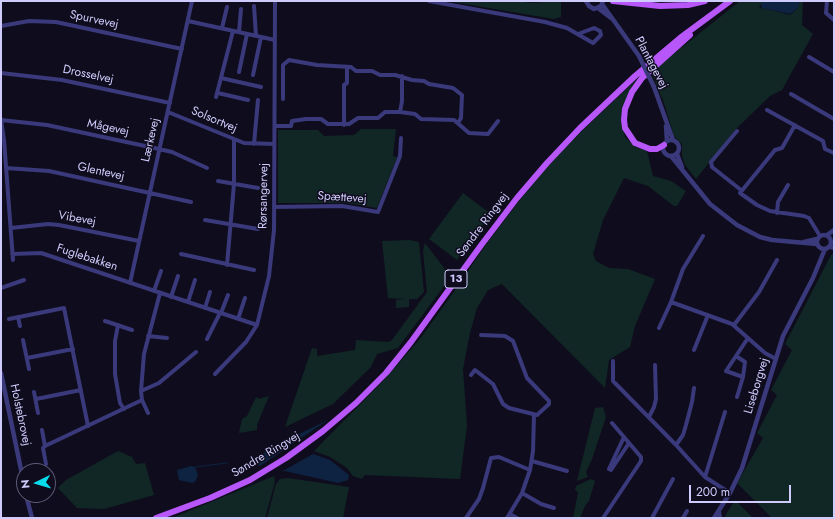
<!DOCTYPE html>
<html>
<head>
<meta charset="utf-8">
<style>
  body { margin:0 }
  #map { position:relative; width:835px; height:519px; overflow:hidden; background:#0f0d1d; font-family:Jost,sans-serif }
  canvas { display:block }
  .frame { position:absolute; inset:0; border:2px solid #cfcbfd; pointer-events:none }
  .north { position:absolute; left:16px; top:463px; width:40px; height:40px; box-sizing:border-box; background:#0f0d1d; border:1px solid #5c5977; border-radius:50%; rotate:265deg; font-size:11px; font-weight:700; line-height:16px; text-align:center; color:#cfcbfd }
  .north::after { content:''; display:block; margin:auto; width:14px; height:18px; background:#09dceb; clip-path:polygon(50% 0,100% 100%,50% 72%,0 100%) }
  .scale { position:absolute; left:689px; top:485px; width:102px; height:18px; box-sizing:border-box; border:2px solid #cfcbfd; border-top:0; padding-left:5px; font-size:12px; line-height:14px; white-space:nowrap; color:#cfcbfd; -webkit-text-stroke:3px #0f0d1d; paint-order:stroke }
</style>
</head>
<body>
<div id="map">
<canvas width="835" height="519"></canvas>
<div class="frame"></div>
<div class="north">N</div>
<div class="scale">200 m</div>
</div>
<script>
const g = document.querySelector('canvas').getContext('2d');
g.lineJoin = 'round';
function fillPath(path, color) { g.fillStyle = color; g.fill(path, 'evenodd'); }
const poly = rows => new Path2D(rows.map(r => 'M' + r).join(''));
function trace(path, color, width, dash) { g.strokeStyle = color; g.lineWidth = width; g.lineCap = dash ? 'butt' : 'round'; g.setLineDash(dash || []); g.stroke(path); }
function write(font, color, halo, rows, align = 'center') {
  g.font = font + ' Jost,sans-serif'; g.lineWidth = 3; g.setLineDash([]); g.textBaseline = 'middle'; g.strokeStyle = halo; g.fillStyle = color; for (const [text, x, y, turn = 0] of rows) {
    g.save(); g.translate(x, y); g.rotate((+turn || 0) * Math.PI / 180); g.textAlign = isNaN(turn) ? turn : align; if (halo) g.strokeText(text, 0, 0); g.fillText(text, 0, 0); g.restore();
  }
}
fillPath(poly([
  [447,1,513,1,533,3,561,1,561,17,554,19],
  [740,1,764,1,759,7,790,15,798,8,800,1,803,1,802,25,813,34,782,90,770,96,736,129,696,179,685,165,682,156,682,144,674,136,664,103,651,72],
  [637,79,628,96,622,124,625,137,635,147,647,151,653,176,671,181,686,191,677,206,674,206,648,186,624,178,603,220,593,254,596,261,609,268,628,269,655,279,635,326,630,347,609,360,605,388,502,284,488,290,477,308,470,333,463,369,467,426,460,479,365,475,362,479,353,476,347,468,330,457,314,451,384,380,419,340,451,296,485,246,520,200,561,151],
  [361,129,396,129,393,156,397,157,377,208,346,203,278,203,278,130,318,130,324,136,354,135],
  [463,193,491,214,457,260,429,239],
  [410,240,419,242,424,292,417,299,409,299,409,307,396,308,396,300,405,299,388,298,382,241],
  [425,243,451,277,398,348,377,354,371,367,333,404,285,427,312,348,317,349,317,356,355,350,356,340,389,342,392,340,427,292,423,251],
  [834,254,834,518,772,518,737,483,763,438,757,433,777,395,771,390,792,350,785,344,831,255],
  [269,396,257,425,257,430,239,433,242,419,247,416,256,397,259,399],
  [603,407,606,417,592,459,586,472,588,477,577,481,595,408],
  [118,451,132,457,136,464,145,463,154,495,104,509,77,508,58,488,66,480],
  [274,476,275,482,265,518,172,518],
  [288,478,349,487,343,518,267,518,276,484,280,479],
  [591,479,595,481,589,501,585,506,580,518,573,518,578,493,575,489,576,486],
  [735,500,753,518,727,518,725,516]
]), '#102725');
fillPath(poly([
  [764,1,800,1,798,8,790,14,762,8,761,4],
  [328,420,260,466,256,464,266,450],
  [313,454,330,460,349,475,348,480,338,483,285,471,281,472],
  [191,466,195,467,198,475,195,482,192,483,179,480,177,470]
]), '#0d2341');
trace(poly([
  [195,467,227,463]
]), '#0d2341', 1);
trace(poly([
  [429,1,545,22,567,28,593,43,601,35,600,31,594,28,578,34],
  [827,1,826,13,834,20],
  [254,6,256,36],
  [188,21,275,40],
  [1,26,29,21,56,22,182,49],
  [222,28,227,7],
  [239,32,241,9],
  [809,57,834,72],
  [239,72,247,34],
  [1,73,62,80,170,103],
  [253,75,261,37],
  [221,78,261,87],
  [218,93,248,100],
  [791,94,834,119],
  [216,97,233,31],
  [283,99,283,65,289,60,317,65,351,67,356,71,372,71,380,75,395,75,412,80,424,81,429,84,453,88,462,95,461,118,458,123],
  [767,110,823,141,825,149,834,153],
  [168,112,244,143,274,144],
  [400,112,402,101,402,76],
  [1,119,4,140,13,260],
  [1,120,47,125,159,149,172,152,207,168],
  [344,125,344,85,347,83,347,67],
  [795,125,782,148,775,150,740,193,757,205,770,211,804,216,809,218,820,236],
  [275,126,291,126,292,121,306,119,321,119,328,124,349,124,358,118,378,118,385,112,400,112,415,114,421,119,454,120,469,133,488,134,498,121],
  [737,131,711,162,712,167,741,190],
  [254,144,258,100],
  [6,168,49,171,191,202],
  [218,181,258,188],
  [274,207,342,206,378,212,400,156,401,138],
  [777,213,778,202,788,185],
  [205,220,258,229],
  [11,228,48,224,59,225,139,241],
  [832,242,834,243],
  [830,247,834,248],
  [12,254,41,253,257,325],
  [181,254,254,270],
  [227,265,234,184,234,140],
  [130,283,192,1],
  [1,288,24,280],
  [154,291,161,271],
  [171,297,178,276],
  [188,302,195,280],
  [671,302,732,324,765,353,776,359],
  [205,308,210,292],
  [221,313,228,295],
  [18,317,20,326],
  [9,319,64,308,88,426],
  [238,319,245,298],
  [105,321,132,330],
  [118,325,115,341,115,374,120,403,124,409],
  [734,325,759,292,777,260],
  [659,328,671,302,683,269,703,236],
  [148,336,167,338],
  [207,339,220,313],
  [23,340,29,369],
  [694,350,708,315],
  [736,356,745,362,743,377,726,371,748,338],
  [27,358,73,349],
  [613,361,613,381,676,445],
  [215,374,246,342,257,325,269,276,274,230,275,1],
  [471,375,475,370,493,384,503,404,509,408,537,415,549,404,549,401,527,378,513,341,505,336,481,335],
  [694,388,692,402,686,425,683,435,676,445,705,477],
  [141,391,159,383,196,352],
  [34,392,38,413],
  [737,397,743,377],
  [36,399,81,390],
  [142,400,141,391,144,354,160,293],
  [725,412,705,477,730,493],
  [649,417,654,407,656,399,655,365],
  [42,430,45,446],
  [624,437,609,469,611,470,629,443],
  [532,461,567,471],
  [46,464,43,448,45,446,142,400,148,413],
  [522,493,541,504,554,508],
  [719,511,720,518],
  [510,514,517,518],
  [466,518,479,499,483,488,491,458,499,457,530,470],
  [507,518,522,493,530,470,533,451,534,415],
  [603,518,641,461,641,457,612,423],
  [652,518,673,479],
  [683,518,687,511]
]), '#3a397b', 4);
trace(poly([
  [586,1,589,6,594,9,601,6,603,1],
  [602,4,639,56],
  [598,8,611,18],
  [654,87,673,140],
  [666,126,667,141],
  '663 148a8 8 0 1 1 16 0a8 8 0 1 1-16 0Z',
  [677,154,682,167],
  [671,156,710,204,737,225,760,237,772,240,817,244],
  '817 242a7 7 0 1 1 14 0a7 7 0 1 1-14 0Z',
  [827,235,834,230],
  [804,242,817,239],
  [1,373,24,484],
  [26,495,32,518],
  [714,518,730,493,742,468,783,336,813,278,825,249]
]), '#3a397b', 4.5);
trace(poly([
  [613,1,660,6,688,5,705,1],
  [664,145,657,149,650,149,635,143,625,128,624,120,625,109,632,92,642,78,690,35],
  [156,518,210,498,250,480,286,458,323,431,356,403,386,373,411,342,482,244,517,198,547,163,580,128,635,76,680,38,730,1]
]), '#b756f9', 6);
trace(poly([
  [639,56,654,87]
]), '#3a397b', 4.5);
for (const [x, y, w] of [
  [456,279,22]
]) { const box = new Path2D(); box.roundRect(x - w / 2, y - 9, w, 18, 3); g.fillStyle = '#0f0d1d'; g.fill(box); trace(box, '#cfcbfd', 1); }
write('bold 11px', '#cfcbfd', null, [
  ["13",456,279]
]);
write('12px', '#cfcbfd', '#0f0d1d', [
  ["Spurvevej",94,20,12],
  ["Plantagevej",651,63,62],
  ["Drosselvej",88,75,12],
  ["Solsortvej",214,120,23],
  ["Mågevej",108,128,12],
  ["Lærkevej",151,140,-77],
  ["Glentevej",101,172,12],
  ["Rørsangervej",264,196,-89],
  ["Spættevej",342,198,4],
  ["Vibevej",77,219,10],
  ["Søndre Ringvej",483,225,-53],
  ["Fuglebakken",87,258,18],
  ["Liseborgvej",757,386,-73],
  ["Holstebrovej",20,415,78],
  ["Søndre Ringvej",266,455,-31]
]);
</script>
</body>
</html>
